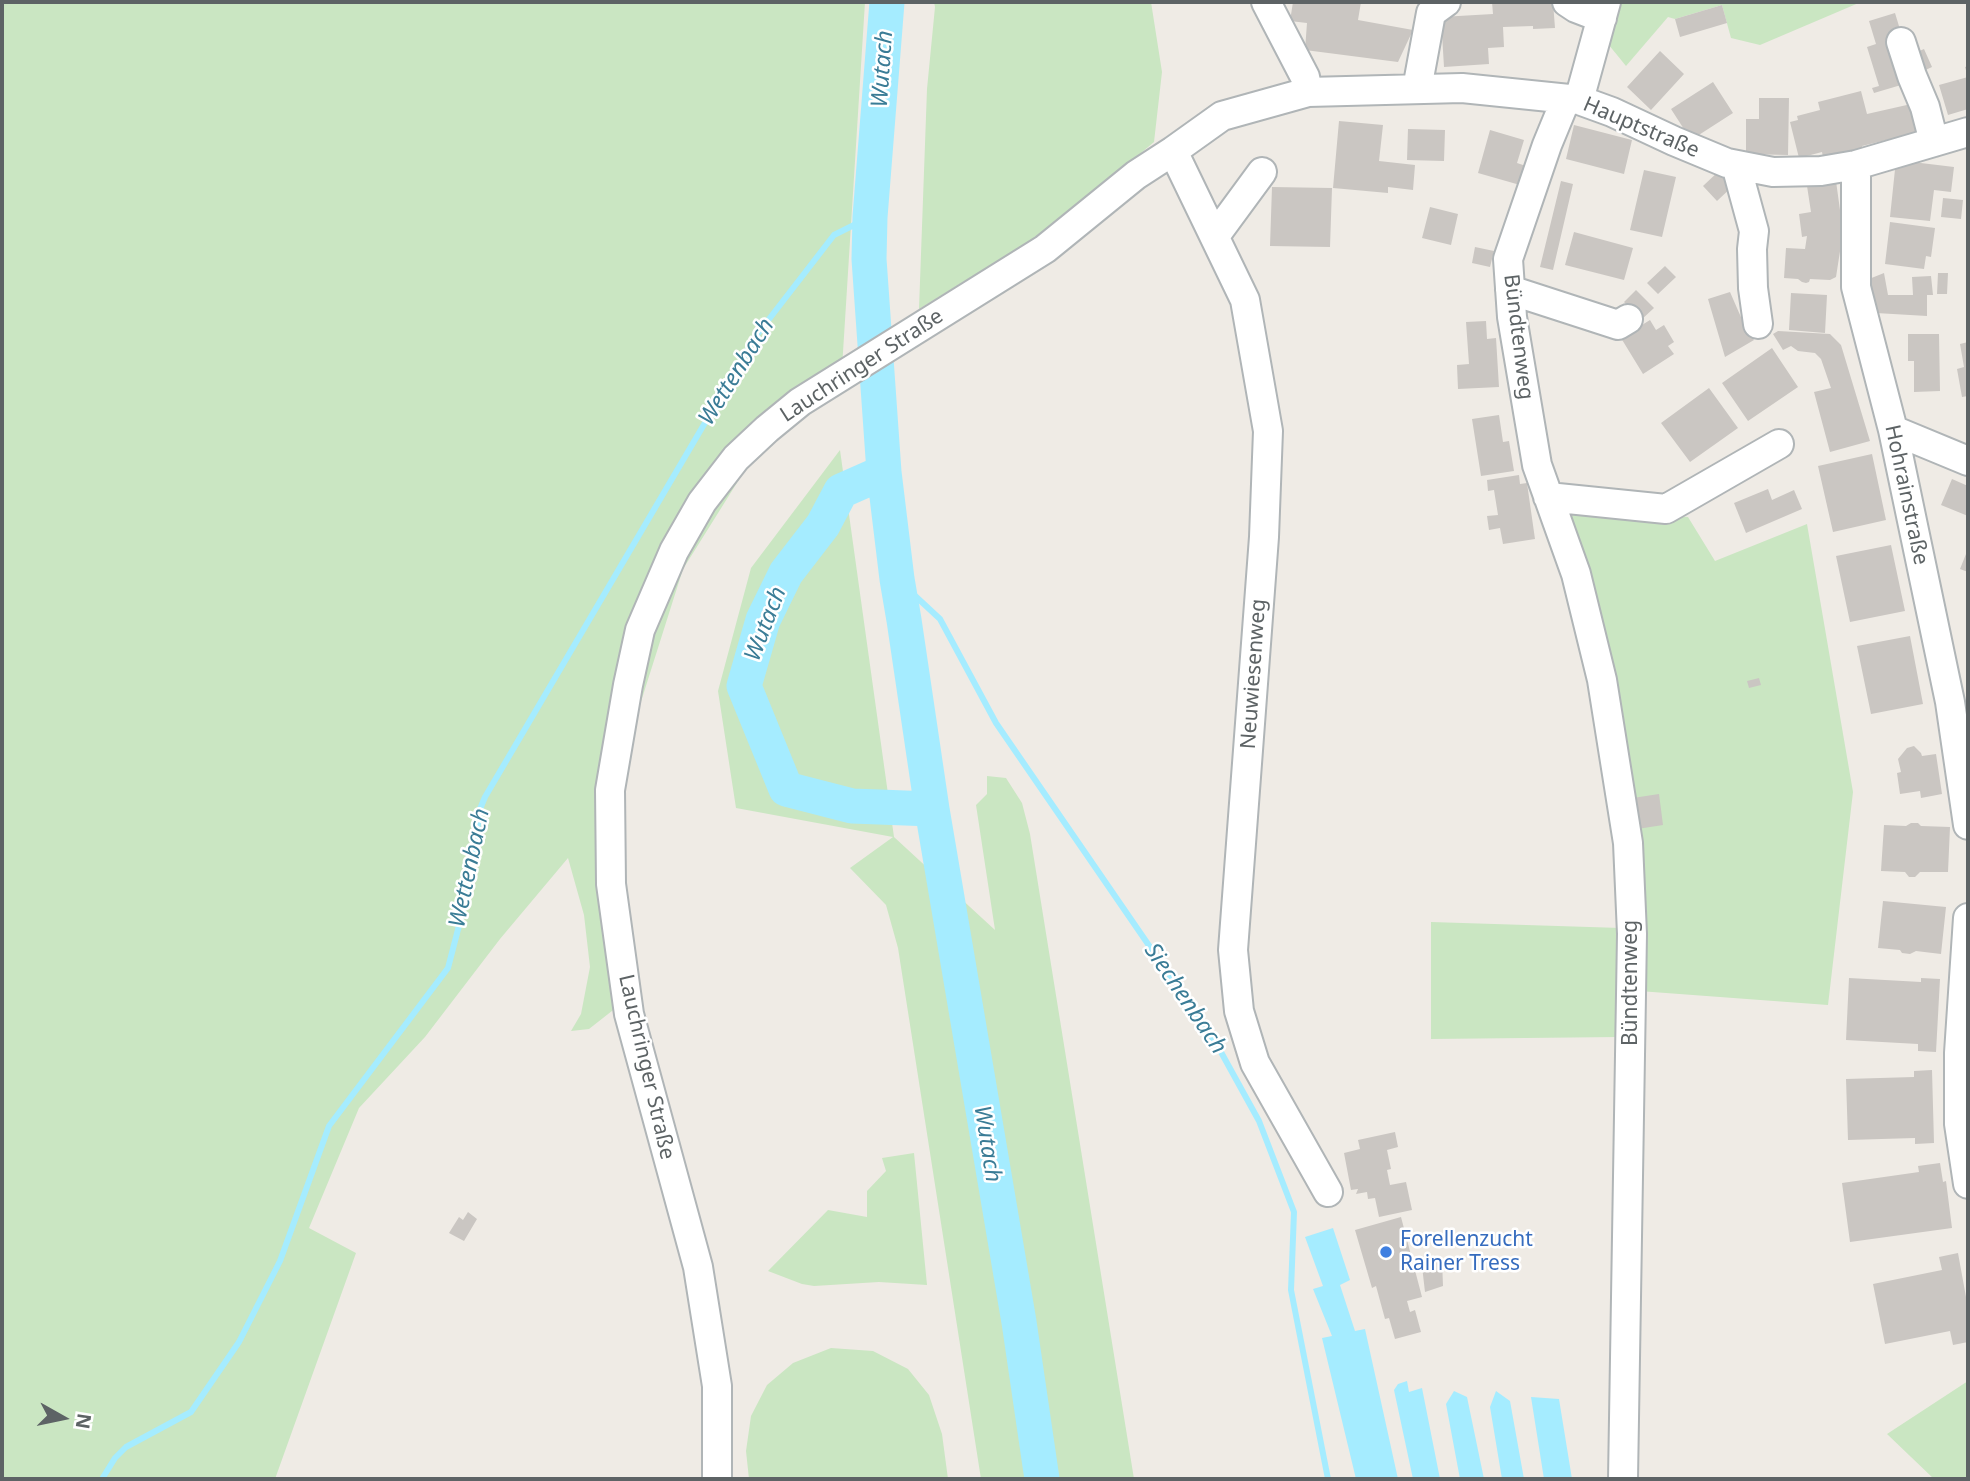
<!DOCTYPE html>
<html>
<head>
<meta charset="utf-8">
<style>
  body { margin:0 }
  #map { position:relative; width:1970px; height:1481px; overflow:hidden; background:#efebe5; font-family:"Noto Sans",sans-serif }
  canvas { display:block }
  .frame { position:absolute; inset:0; border:4px solid #5d6365; pointer-events:none }
  .north { position:absolute; left:28px; top:1383px; width:70px; height:70px; -webkit-text-stroke:5px #fff; paint-order:stroke; rotate:99deg; font-size:19px; font-weight:700; line-height:28px; text-align:center; color:#5d6365 }
  .north::after { content:''; display:block; margin:auto; width:24px; height:32px; background:#5d6365; clip-path:polygon(50% 0,100% 100%,50% 72%,0 100%) }
</style>
</head>
<body>
<div id="map">
<canvas width="1970" height="1481"></canvas>
<div class="frame"></div>
<div class="north">N</div>
</div>
<script>
const g = document.querySelector('canvas').getContext('2d');
g.lineJoin = 'round';
function fillPath(path, color) { g.fillStyle = color; g.fill(path, 'evenodd'); }
const poly = rows => new Path2D(rows.map(r => 'M' + r).join(''));
function trace(path, color, width, dash) { g.strokeStyle = color; g.lineWidth = width; g.lineCap = dash ? 'butt' : 'round'; g.setLineDash(dash || []); g.stroke(path); }
function write(font, color, halo, rows, align = 'center') {
  g.font = font + ' "Noto Sans",sans-serif'; g.lineWidth = 5; g.setLineDash([]); g.textBaseline = 'middle'; g.strokeStyle = halo; g.fillStyle = color; for (const [text, x, y, turn = 0] of rows) {
    g.save(); g.translate(x, y); g.rotate((+turn || 0) * Math.PI / 180); g.textAlign = isNaN(turn) ? turn : align; if (halo) g.strokeText(text, 0, 0); g.fillText(text, 0, 0); g.restore();
  }
}
fillPath(poly([
  [2,2,865,2,842,368,755,454,683,569,606,812,617,1007,589,1029,571,1031,581,1014,590,967,584,915,568,858,500,939,425,1037,359,1108,309,1228,356,1253,275,1479,2,1479],
  [934,2,1151,2,1162,72,1154,142,1053,227,919,309,927,89,935,7],
  [1613,2,1861,2,1760,45,1731,38,1722,5,1675,19,1668,17,1626,66,1604,39],
  [840,450,894,837,995,930,976,805,987,794,987,776,1006,778,1022,803,1030,834,1134,1479,981,1479,898,948,886,905,850,868,893,837,736,808,718,691,751,568],
  [1575,508,1688,517,1715,561,1807,524,1853,792,1828,1005,1639,991,1565,511],
  [1431,922,1621,928,1618,1037,1431,1039],
  [914,1153,927,1285,879,1282,814,1286,802,1284,768,1271,828,1210,867,1217,867,1191,886,1171,882,1158],
  [831,1348,873,1351,908,1369,929,1395,942,1434,948,1479,749,1479,746,1451,751,1416,767,1385,793,1363],
  [1968,1381,1968,1479,1934,1479,1887,1434]
]), '#cae6c2');
fillPath(poly([
  [1333,1228,1350,1280,1340,1285,1355,1331,1365,1329,1398,1479,1356,1479,1322,1338,1332,1336,1313,1289,1323,1286,1305,1237],
  [1407,1381,1409,1392,1422,1388,1440,1479,1413,1479,1394,1390,1398,1384],
  [1454,1391,1467,1397,1484,1479,1460,1479,1446,1404],
  [1496,1391,1510,1401,1524,1479,1502,1479,1490,1407],
  [1531,1397,1559,1399,1572,1479,1544,1479]
]), '#a5ecff');
trace(poly([
  [897,579,940,619,996,723,1216,1043,1259,1121,1294,1212,1291,1290,1328,1479],
  [102,1479,115,1458,126,1447,191,1412,239,1342,280,1261,329,1126,448,968,469,887,480,809,485,797,756,336,834,235,870,217]
]), '#a5ecff', 6);
trace(poly([
  [887,2,870,217,869,259,884,472,897,579,904,620,932,809,1019,1322,1042,1479],
  [884,472,841,491,823,525,786,573,763,620,744,686,786,789,852,806,932,809]
]), '#a5ecff', 35);
fillPath(poly([
  [1293,2,1361,2,1358,20,1413,30,1398,62,1305,50,1307,23,1290,21],
  [1492,2,1553,2,1555,28,1533,29,1533,26,1503,27,1504,47,1488,48,1489,64,1444,67,1441,17,1493,14],
  [1722,5,1727,23,1680,37,1675,19],
  [1895,13,1902,36,1901,85,1874,93,1872,88,1879,86,1867,47,1876,44,1869,21],
  [1924,49,1932,67,1919,73,1910,55],
  [1660,51,1684,74,1651,110,1627,87],
  [1968,66,1968,109,1948,115,1939,85,1968,77,1965,67],
  [1713,82,1733,113,1691,140,1671,109],
  [1861,91,1867,114,1920,102,1927,130,1862,146,1863,152,1824,162,1822,152,1799,158,1790,122,1798,120,1797,116,1820,110,1818,102],
  [1759,98,1789,98,1788,155,1746,154,1746,119,1759,119],
  [1339,121,1383,125,1379,161,1415,165,1413,190,1388,187,1388,193,1333,188],
  [1574,125,1632,140,1624,174,1566,159],
  [1408,129,1445,130,1444,161,1407,160],
  [1490,130,1524,140,1517,163,1526,166,1520,185,1478,173],
  [1896,160,1954,167,1951,192,1934,190,1930,221,1890,217],
  [1644,170,1676,177,1662,237,1630,230],
  [1720,170,1734,185,1717,201,1703,186],
  [1561,181,1573,184,1553,270,1540,267],
  [1836,181,1843,232,1836,277,1830,280,1810,279,1809,282,1806,283,1802,282,1798,279,1784,278,1786,248,1805,249,1807,236,1802,237,1799,214,1811,212,1807,186],
  [1272,187,1332,188,1330,247,1270,246],
  [1943,198,1963,200,1961,219,1941,217],
  [1430,207,1458,214,1451,245,1422,238],
  [1890,222,1935,228,1931,257,1926,256,1924,269,1885,264],
  [1574,232,1633,248,1624,280,1565,265],
  [1475,247,1494,251,1490,267,1472,263],
  [1665,266,1676,277,1658,294,1647,283],
  [1884,273,1888,295,1913,295,1912,277,1931,276,1933,295,1927,295,1927,316,1876,313,1869,279],
  [1938,273,1948,273,1947,294,1937,294],
  [1636,290,1654,308,1641,320,1624,302],
  [1730,292,1747,331,1754,340,1725,357,1708,299],
  [1791,293,1827,295,1825,333,1789,330],
  [1650,320,1656,330,1664,325,1674,342,1668,346,1674,354,1643,374,1621,338],
  [1486,321,1487,339,1496,338,1499,387,1458,389,1457,365,1469,364,1466,322],
  [1778,331,1830,334,1841,345,1870,441,1830,452,1814,392,1831,388,1821,359,1815,353,1798,351,1791,346,1783,350,1773,334],
  [1908,334,1939,334,1940,391,1914,392,1914,361,1908,361],
  [1968,342,1968,396,1962,397,1957,369,1964,367,1960,344],
  [1772,348,1798,387,1748,421,1722,383],
  [1709,388,1738,428,1690,462,1661,423],
  [1499,415,1503,442,1509,441,1514,471,1481,476,1472,419],
  [1872,454,1886,520,1833,532,1818,466],
  [1519,475,1520,484,1527,483,1535,539,1503,544,1500,528,1489,530,1487,516,1498,515,1494,490,1488,491,1487,480],
  [1952,479,1968,486,1968,516,1941,505],
  [1768,489,1772,500,1794,490,1802,509,1746,533,1734,503],
  [1891,545,1905,611,1850,622,1836,556],
  [1968,549,1968,572,1960,569],
  [1910,636,1923,704,1871,714,1857,646],
  [1759,678,1761,685,1749,688,1747,681],
  [1914,746,1921,753,1922,756,1936,754,1942,794,1921,798,1920,791,1900,794,1897,773,1901,772,1898,759,1907,748],
  [1659,794,1663,825,1637,829,1633,798],
  [1911,823,1918,823,1921,826,1950,827,1948,872,1920,872,1915,877,1909,877,1905,872,1881,871,1884,825,1906,826],
  [1883,901,1946,907,1941,954,1916,951,1910,954,1902,953,1900,950,1878,948],
  [1849,978,1921,982,1921,978,1940,979,1936,1052,1918,1051,1918,1044,1846,1040],
  [1932,1070,1934,1143,1915,1144,1915,1138,1848,1140,1846,1079,1914,1077,1914,1071],
  [1395,1132,1398,1147,1387,1150,1391,1169,1387,1170,1390,1185,1406,1182,1412,1210,1379,1217,1375,1198,1368,1199,1367,1192,1356,1194,1358,1189,1351,1190,1344,1153,1360,1149,1358,1140],
  [1940,1163,1943,1182,1946,1181,1952,1228,1850,1242,1842,1183,1919,1172,1918,1166],
  [468,1212,477,1219,464,1241,449,1233,459,1217,463,1220],
  [1401,1217,1422,1297,1407,1301,1410,1312,1415,1310,1421,1332,1395,1339,1389,1318,1385,1319,1376,1286,1372,1288,1355,1230],
  [1958,1253,1968,1308,1968,1342,1953,1345,1950,1331,1885,1344,1873,1284,1942,1270,1939,1257],
  [1442,1260,1443,1286,1425,1292,1422,1266]
]), '#cac6c2');
const minor = poly([
  [1266,2,1305,77,1308,92],
  [1567,2,1576,8,1602,18],
  [1901,42,1912,76,1925,107,1934,142],
  [1417,89,1431,13,1446,2],
  [1566,99,1547,145,1508,259,1512,317,1537,465,1576,574,1602,680,1628,843,1632,934,1623,1479],
  [1579,100,1606,2],
  [1173,151,1245,300,1268,431,1264,537,1233,950,1239,1011,1255,1063,1328,1192],
  [1736,165,1754,231,1752,249,1753,288,1758,324],
  [1856,165,1856,287,1893,430,1950,702,1968,825],
  [1215,236,1262,172],
  [1510,290,1618,325,1628,319],
  [1893,430,1968,461],
  [1548,497,1666,509,1779,444],
  [1968,918,1959,1053,1959,1124,1968,1184],
  [717,1479,717,1386,698,1267,629,1014,611,884,610,790,628,685,640,630,674,551,702,502,736,458,767,429,800,402,1045,249,1136,175,1173,151,1222,116,1308,92,1462,88,1579,100,1612,112,1674,141,1727,163,1773,172,1821,171,1856,165,1968,132]
]);
trace(minor, '#b0b5b7', 32);
trace(minor, '#fff', 28);
for (const [x, y, r, color] of [
  [1386,1252,7,"#3f7fe0"]
]) { const dot = new Path2D(); dot.arc(x, y, r, 0, 2 * Math.PI); g.fillStyle = color; g.fill(dot); trace(dot, '#fff', 2.5); }
write('21px', '#5d6365', '#fff', [
  ["Hauptstraße",1641,128,23],
  ["Bündtenweg",1518,337,83],
  ["Lauchringer Straße",862,366,-33],
  ["Hohrainstraße",1906,495,78],
  ["Neuwiesenweg",1254,674,-86],
  ["Bündtenweg",1631,983,-90],
  ["Lauchringer Straße",646,1067,77]
]);
write('21px', '#366cbe', '#fff', [
  ["Forellenzucht",1400,1240],
  ["Rainer Tress",1400,1264]
], 'left');
write('italic 23px', '#3a7c96', '#fff', [
  ["Wutach",883,69,-86],
  ["Wettenbach",737,372,-58],
  ["Wutach",766,624,-69],
  ["Wettenbach",470,868,-78],
  ["Siechenbach",1185,999,56],
  ["Wutach",987,1144,81]
]);
</script>
</body>
</html>
